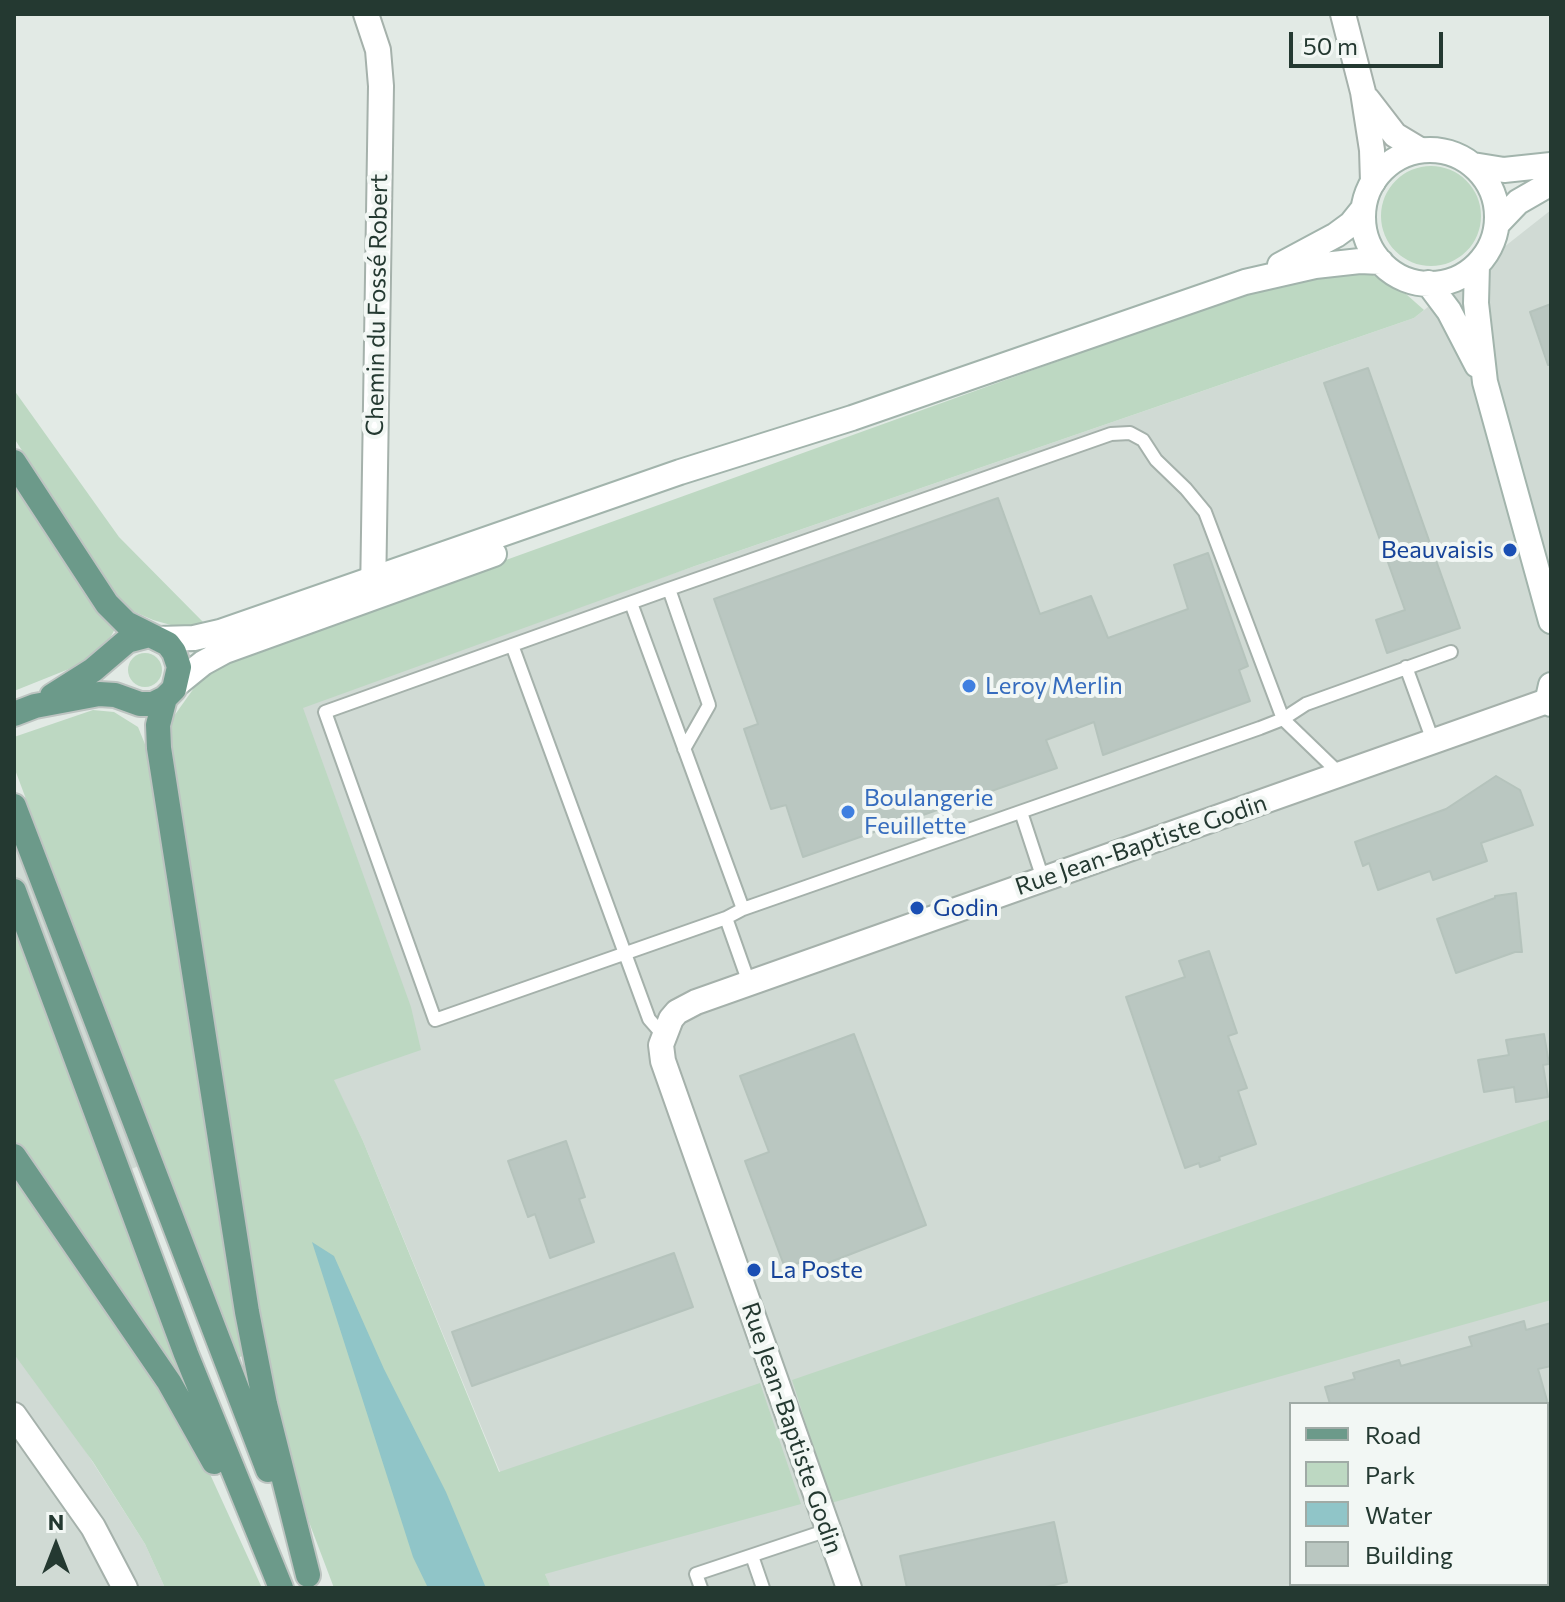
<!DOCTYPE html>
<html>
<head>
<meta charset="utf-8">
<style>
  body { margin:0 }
  #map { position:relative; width:1565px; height:1602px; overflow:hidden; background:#e2eae5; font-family:Commissioner,sans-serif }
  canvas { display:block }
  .frame { position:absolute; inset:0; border:16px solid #243931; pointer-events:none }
  .legend { position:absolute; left:1289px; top:1402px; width:260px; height:184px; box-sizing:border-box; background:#f2f7f4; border:2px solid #a0aba6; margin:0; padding:10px 14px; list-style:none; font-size:24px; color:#243931 }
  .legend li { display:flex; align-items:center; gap:16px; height:40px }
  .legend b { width:40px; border:2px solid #a0aba6 }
  .north { position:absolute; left:16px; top:1506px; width:80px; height:80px; -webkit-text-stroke:6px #f2f7f4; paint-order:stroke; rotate:0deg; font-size:22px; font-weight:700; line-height:32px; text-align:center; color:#243931 }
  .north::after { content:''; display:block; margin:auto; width:28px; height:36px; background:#243931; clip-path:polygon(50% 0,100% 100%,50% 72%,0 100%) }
  .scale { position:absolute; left:1289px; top:32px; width:154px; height:36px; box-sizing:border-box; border:4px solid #243931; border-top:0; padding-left:10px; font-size:24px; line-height:28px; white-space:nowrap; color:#243931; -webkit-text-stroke:6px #f2f7f4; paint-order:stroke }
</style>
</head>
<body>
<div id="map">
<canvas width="1565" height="1602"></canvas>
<div class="frame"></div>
<ul class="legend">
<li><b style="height:10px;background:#6c9a8a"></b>Road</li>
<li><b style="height:22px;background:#bdd8c2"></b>Park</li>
<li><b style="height:22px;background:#90c5c8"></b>Water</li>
<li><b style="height:22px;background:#bac7c1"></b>Building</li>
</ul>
<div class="north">N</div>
<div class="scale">50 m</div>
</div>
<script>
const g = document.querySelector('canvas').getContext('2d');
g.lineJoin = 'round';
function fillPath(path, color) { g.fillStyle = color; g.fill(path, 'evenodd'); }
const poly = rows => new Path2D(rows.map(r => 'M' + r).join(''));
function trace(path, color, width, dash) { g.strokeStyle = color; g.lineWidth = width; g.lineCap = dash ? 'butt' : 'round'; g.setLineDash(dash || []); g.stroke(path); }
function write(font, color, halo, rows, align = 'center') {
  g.font = font + ' Commissioner,sans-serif'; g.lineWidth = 8; g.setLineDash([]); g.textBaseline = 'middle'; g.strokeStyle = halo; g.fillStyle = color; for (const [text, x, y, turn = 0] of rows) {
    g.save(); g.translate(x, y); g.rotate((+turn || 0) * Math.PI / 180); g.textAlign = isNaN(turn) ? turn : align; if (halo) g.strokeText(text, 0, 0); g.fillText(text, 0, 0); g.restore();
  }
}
fillPath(poly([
  [1551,210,1551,1588,551,1588,500,1472,363,1141,333,1080,14,1221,14,801,1414,318],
  [1291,1404,1547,1404,1547,1584,1291,1584],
  [14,1339,145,1544,165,1588,14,1588]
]), '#d0dad4');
fillPath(poly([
  '1381 216a50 50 0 1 1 100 0a50 50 0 1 1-100 0Z',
  [1364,270,1406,294,1424,310,1414,318,695,566,303,708,411,1007,421,1050,334,1080,363,1141,499,1472,760,1383,801,1504,545,1574,551,1588,334,1588,309,1522,262,1366,166,736,174,716,209,667,1269,285],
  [14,390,119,537,205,624,178,627,153,620,121,606,14,438],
  [14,482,52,542,116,627,110,638,97,652,74,667,14,691],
  '128 670a17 17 0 1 1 34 0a17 17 0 1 1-34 0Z',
  [93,710,114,712,138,727,149,754,246,1354,236,1359,14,767,14,737],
  [14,927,195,1402,14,1142],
  [1551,1119,1551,1300,831,1503,792,1380],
  [14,1170,188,1426,262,1588,165,1588,145,1544,93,1462,14,1354]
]), '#bdd8c2');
fillPath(poly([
  [312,1242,334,1256,384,1369,446,1492,486,1588,428,1588,413,1557]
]), '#90c5c8');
const building = poly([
  [1551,304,1551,364,1548,365,1530,312,1551,304],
  [1368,368,1460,628,1387,653,1376,620,1405,610,1324,383,1368,368],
  [998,498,1040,614,1091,596,1108,638,1188,609,1174,565,1208,553,1248,666,1239,670,1250,701,1103,755,1094,722,1046,740,1057,768,803,857,786,805,771,809,744,729,758,724,714,599,998,498],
  [1496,776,1520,790,1533,825,1481,843,1487,861,1433,880,1430,871,1378,890,1369,863,1363,866,1355,842,1446,809,1496,776],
  [1516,893,1522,952,1515,952,1456,973,1437,919,1495,898,1495,896,1516,893],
  [1209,951,1237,1033,1228,1036,1247,1088,1238,1091,1256,1144,1219,1157,1220,1160,1200,1167,1199,1163,1185,1168,1126,997,1185,977,1179,961,1209,951],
  [854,1034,926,1225,812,1269,809,1259,785,1268,745,1161,769,1152,740,1076,854,1034],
  [1544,1034,1549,1064,1543,1065,1548,1097,1516,1102,1514,1087,1484,1092,1478,1060,1509,1055,1506,1040,1544,1034],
  [566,1141,585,1197,579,1199,594,1242,550,1258,535,1214,528,1217,508,1161,566,1141],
  [674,1253,693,1307,472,1386,452,1332,674,1253],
  [1524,1321,1526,1330,1551,1323,1551,1366,1538,1369,1548,1404,1330,1404,1325,1387,1355,1379,1353,1373,1399,1360,1401,1366,1472,1346,1469,1337,1524,1321],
  [1054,1522,1067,1582,1041,1588,907,1588,900,1556,1054,1522]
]);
fillPath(building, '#bac7c1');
trace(building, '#b5c3bc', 2);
const lane = poly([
  [669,589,1111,434,1130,433,1143,440,1156,460,1186,489,1205,512,1283,719,1340,774],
  [631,603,743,909],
  [512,645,649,1019,663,1035],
  [1406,667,1433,741],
  [684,749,709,705,669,589,325,712,435,1020,726,918,743,909,1260,728,1283,719,1306,704,1451,652],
  [1021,812,1043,879],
  [726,918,749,983],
  [752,1556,763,1588],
  [701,1588,696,1574,828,1530],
  [1550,1588,1551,1588]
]);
const street = poly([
  [366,14,378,50,381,86,373,596],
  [1343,14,1363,92,1372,150,1373,182],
  [1368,100,1395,135,1420,150],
  [14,1415,93,1527,125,1588],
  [849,1588,663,1061,661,1045,671,1019,677,1012,696,1002,1550,700]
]);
const secondary = poly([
  '1363 217a67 67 0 1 1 134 0a67 67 0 1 1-134 0Z',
  [1473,165,1504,170,1551,165],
  [1497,224,1518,202,1551,183],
  [1280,265,1336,235,1351,224,1363,209],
  [1477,265,1476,303,1485,382,1551,621],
  [1428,283,1449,311,1477,365],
  [159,639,194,638,220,632,680,472,852,418,1245,282,1315,266,1360,261,1381,262],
  [177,684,203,663,225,651,494,554],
  [1551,685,1549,694,1551,704]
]);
const primary = poly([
  [14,462,107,604,126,623,168,644,174,652,179,667,174,689,165,698,153,704,140,704,115,695,99,694,35,706,14,714],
  [52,696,93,670,127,641,146,636],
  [165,698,158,725,159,748,247,1312,265,1404,308,1575],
  [14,806,268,1470],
  [14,891,186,1354,281,1588],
  [14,1156,169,1382,214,1462]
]);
trace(lane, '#a5b1ab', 16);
trace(street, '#a5b1ab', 28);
trace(secondary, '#a2b4ac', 28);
trace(primary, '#bdc4c1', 28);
trace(lane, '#fff', 12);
trace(street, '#fff', 24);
trace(secondary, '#fff', 24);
trace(primary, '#6c9a8a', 24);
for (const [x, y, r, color] of [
  [1510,550,8,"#1a4fb4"],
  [969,686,8,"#3f7fe0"],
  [848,812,8,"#3f7fe0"],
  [917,908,8,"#1a4fb4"],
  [754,1270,8,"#1a4fb4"]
]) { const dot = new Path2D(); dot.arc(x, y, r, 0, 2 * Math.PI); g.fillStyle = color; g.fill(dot); trace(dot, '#f2f7f4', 3); }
write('24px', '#243931', '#f2f7f4', [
  ["Chemin du Fossé Robert",377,305,-89],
  ["Rue Jean-Baptiste Godin",1141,845,-19],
  ["Rue Jean-Baptiste Godin",792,1428,71]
]);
write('24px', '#164399', '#f2f7f4', [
  ["Beauvaisis",1494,550,"right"],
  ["Godin",933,908],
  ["La Poste",770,1270]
], 'left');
write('24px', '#366cbe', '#f2f7f4', [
  ["Leroy Merlin",985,686],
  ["Boulangerie",864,798],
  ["Feuillette",864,826]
], 'left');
</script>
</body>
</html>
